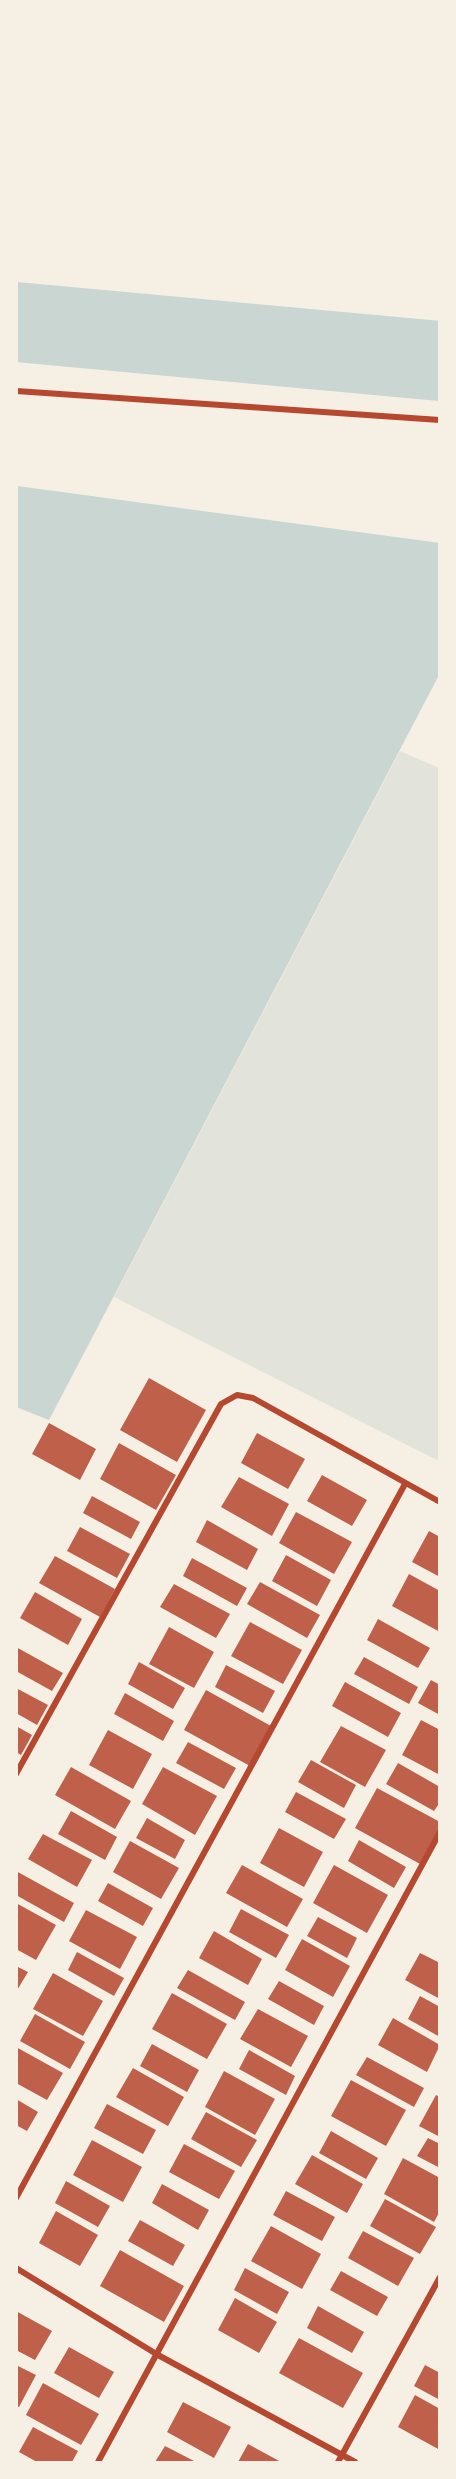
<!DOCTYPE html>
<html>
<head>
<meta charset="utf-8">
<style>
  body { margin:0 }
  #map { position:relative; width:456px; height:2479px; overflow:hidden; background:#f6efe4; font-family:"Golos Text",sans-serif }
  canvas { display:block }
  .frame { position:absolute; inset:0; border:18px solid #f6efe4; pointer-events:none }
</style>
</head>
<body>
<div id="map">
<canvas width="456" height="2479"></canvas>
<div class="frame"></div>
</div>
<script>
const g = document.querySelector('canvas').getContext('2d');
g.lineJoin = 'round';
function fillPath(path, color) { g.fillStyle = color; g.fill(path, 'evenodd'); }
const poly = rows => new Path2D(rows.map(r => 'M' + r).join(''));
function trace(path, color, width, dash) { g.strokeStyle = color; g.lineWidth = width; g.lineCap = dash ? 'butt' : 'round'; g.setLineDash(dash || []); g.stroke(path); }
fillPath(poly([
  [400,751,439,768,439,1461,114,1297]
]), '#e2e4dc');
fillPath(poly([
  [17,486,440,543,439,675,49,1420,16,1407]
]), '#c9d6d2');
trace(poly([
  [16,322,440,361]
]), '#c9d6d2', 80);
fillPath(poly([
  [149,1378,206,1410,177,1462,120,1430],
  [49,1423,96,1449,80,1480,32,1454],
  [257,1433,305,1459,288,1489,241,1463],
  [119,1443,176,1475,156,1510,100,1479],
  [322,1475,367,1500,352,1526,307,1501],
  [239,1477,289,1504,272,1536,221,1507],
  [92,1496,140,1522,131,1539,83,1513],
  [296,1512,352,1542,334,1574,279,1543],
  [207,1520,258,1549,247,1570,196,1542],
  [80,1527,130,1554,117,1578,67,1551],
  [429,1531,440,1537,440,1577,412,1562],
  [286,1555,331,1580,317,1606,272,1581],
  [55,1556,115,1589,100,1617,39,1583],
  [192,1558,247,1588,237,1606,183,1576],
  [409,1574,440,1591,440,1632,392,1606],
  [260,1582,320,1615,307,1638,247,1604],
  [174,1584,230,1614,216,1638,160,1607],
  [35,1592,82,1619,68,1645,20,1618],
  [378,1619,430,1648,418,1668,367,1640],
  [250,1622,302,1650,283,1684,231,1656],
  [169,1627,214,1652,194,1688,149,1664],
  [16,1647,63,1673,52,1691,16,1671],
  [364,1657,418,1687,409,1704,354,1674],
  [139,1662,185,1688,173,1709,128,1684],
  [226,1665,275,1691,263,1713,215,1687],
  [431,1680,440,1685,440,1715,418,1703],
  [345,1682,401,1713,388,1737,332,1706],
  [16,1688,48,1705,37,1725,16,1713],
  [206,1690,271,1726,250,1766,184,1730],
  [125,1693,174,1721,163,1741,114,1714],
  [421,1720,440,1730,440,1775,402,1755],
  [16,1726,32,1735,21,1755,16,1752],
  [341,1726,386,1750,365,1787,320,1762],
  [108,1730,152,1754,133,1789,89,1765],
  [188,1742,236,1768,224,1789,176,1763],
  [311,1760,356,1785,344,1808,298,1782],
  [398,1763,440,1787,440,1802,434,1811,386,1784],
  [71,1767,131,1801,115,1829,55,1795],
  [163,1767,217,1796,195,1835,142,1804],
  [377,1788,440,1822,440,1830,420,1864,355,1828],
  [296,1792,346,1819,334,1839,285,1812],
  [71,1811,117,1837,105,1860,58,1834],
  [147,1818,185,1840,175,1859,136,1838],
  [279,1828,323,1852,304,1887,260,1863],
  [43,1834,92,1860,77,1887,28,1859],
  [359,1840,406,1867,394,1888,348,1861],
  [130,1841,179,1868,161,1899,113,1872],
  [242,1865,303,1899,287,1927,226,1893],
  [334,1865,388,1895,367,1933,313,1903],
  [16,1871,74,1903,64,1922,16,1895],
  [108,1883,153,1908,143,1926,98,1901],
  [16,1903,56,1925,36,1960,16,1949],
  [241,1909,289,1935,276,1958,229,1932],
  [86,1910,137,1937,120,1969,69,1941],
  [318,1917,357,1938,347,1958,307,1936],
  [214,1931,262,1959,248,1985,199,1958],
  [302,1939,350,1966,333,1997,285,1970],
  [77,1952,124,1978,114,1996,68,1970],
  [420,1953,440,1963,440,1999,405,1980],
  [16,1966,28,1972,16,1992],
  [188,1970,245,2002,235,2020,177,1988],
  [53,1973,103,2001,83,2036,33,2009],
  [279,1981,324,2006,314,2025,268,1999],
  [172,1993,227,2024,207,2059,152,2029],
  [420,1996,440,2007,440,2037,408,2019],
  [258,2009,308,2036,291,2067,240,2039],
  [35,2014,85,2042,70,2069,20,2041],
  [393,2018,440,2045,427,2072,378,2045],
  [152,2044,199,2070,187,2092,140,2066],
  [16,2047,63,2073,47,2100,16,2083],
  [249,2050,295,2076,286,2095,239,2069],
  [367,2057,424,2088,414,2107,356,2075],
  [133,2068,184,2097,168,2126,116,2097],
  [224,2071,275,2099,255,2135,205,2107],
  [351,2080,406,2110,386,2146,331,2116],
  [436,2095,440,2097,440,2137,419,2126],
  [16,2099,38,2112,27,2131,16,2125],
  [107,2104,156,2130,143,2154,94,2128],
  [206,2112,257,2140,241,2167,191,2139],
  [331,2131,378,2158,366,2179,319,2153],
  [428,2138,440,2144,440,2168,417,2156],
  [92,2140,142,2167,123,2202,73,2175],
  [184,2144,235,2171,219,2199,169,2172],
  [312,2155,363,2184,347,2213,295,2184],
  [403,2158,440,2178,440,2211,434,2222,384,2194],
  [66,2181,110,2206,98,2227,55,2203],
  [162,2184,209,2210,198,2230,152,2203],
  [286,2191,335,2217,322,2241,273,2215],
  [385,2199,436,2227,420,2254,370,2226],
  [56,2211,98,2235,80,2266,39,2243],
  [140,2220,185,2245,173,2266,128,2241],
  [271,2226,321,2254,302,2289,251,2261],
  [363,2231,414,2258,398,2286,348,2258],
  [120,2250,184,2286,164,2322,100,2286],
  [245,2268,289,2292,277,2314,234,2290],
  [341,2271,388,2297,377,2316,330,2290],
  [235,2298,277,2322,259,2353,218,2330],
  [318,2306,364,2332,352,2353,307,2328],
  [16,2311,52,2331,35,2360,16,2350],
  [299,2338,363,2373,343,2408,279,2373],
  [69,2347,114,2372,99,2398,54,2373],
  [16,2365,36,2375,19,2407,16,2406],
  [425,2365,440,2373,440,2400,414,2386],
  [43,2383,99,2414,81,2445,26,2415],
  [415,2395,440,2409,440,2450,398,2427],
  [183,2402,231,2427,214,2458,167,2432],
  [33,2427,78,2451,72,2462,37,2462,19,2452],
  [248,2444,281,2462,238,2462],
  [165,2446,196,2462,155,2462]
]), '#bf614a');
trace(poly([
  [16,391,440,420],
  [16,1774,221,1404,237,1395,253,1398,440,1502],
  [16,2198,405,1484],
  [16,2268,158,2355,355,2462],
  [98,2462,440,1832],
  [338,2462,440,2277]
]), '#b5482f', 6);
</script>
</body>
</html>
